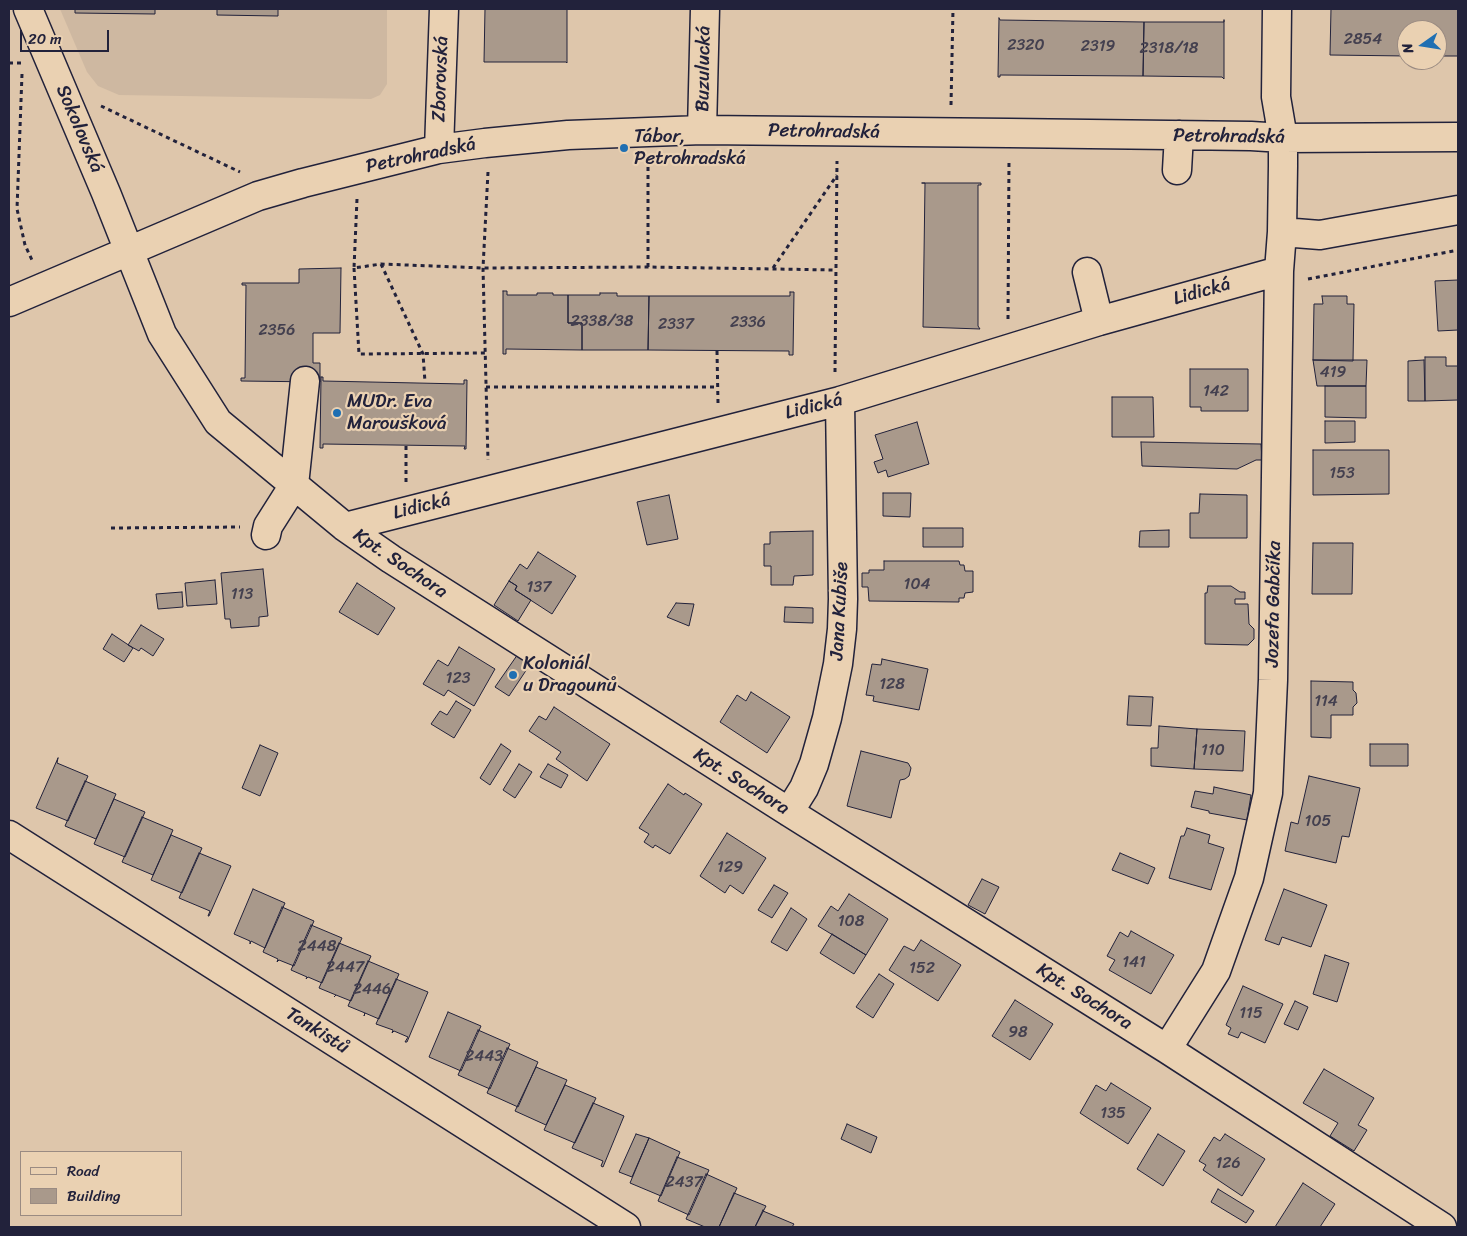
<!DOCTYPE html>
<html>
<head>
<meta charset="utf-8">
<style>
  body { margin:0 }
  #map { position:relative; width:1467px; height:1236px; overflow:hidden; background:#dec6ab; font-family:Sriracha,sans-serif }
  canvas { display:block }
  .frame { position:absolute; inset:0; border:10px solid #22223b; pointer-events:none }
  .legend { position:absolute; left:20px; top:1151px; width:162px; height:65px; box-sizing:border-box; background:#ead1b2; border:1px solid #9a8b82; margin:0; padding:6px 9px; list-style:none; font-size:15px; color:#22223b }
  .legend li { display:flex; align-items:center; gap:10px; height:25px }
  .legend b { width:25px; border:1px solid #9a8b82 }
  .north { position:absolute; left:1397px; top:20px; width:50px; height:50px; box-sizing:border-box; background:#ead1b2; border:1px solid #9a8b82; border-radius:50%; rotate:257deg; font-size:14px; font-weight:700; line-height:20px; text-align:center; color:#22223b }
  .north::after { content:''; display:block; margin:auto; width:18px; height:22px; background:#1f6fb2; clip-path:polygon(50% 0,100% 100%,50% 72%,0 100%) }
  .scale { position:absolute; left:20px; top:30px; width:89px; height:22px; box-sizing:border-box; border:2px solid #22223b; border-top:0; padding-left:6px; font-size:15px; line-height:18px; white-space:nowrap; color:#22223b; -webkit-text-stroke:4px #ead1b2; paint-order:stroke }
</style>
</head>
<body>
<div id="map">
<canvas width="1467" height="1236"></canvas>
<div class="frame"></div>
<ul class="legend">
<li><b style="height:6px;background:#ead1b2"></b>Road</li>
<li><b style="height:14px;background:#a9998b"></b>Building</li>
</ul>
<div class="north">N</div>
<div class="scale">20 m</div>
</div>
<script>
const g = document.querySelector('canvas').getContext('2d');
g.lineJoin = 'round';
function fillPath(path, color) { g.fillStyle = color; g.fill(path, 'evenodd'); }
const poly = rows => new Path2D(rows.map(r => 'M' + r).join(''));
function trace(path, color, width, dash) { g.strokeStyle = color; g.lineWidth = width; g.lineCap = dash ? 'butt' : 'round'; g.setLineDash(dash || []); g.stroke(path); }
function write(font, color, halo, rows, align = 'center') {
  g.font = font + ' Sriracha,sans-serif'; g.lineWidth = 4.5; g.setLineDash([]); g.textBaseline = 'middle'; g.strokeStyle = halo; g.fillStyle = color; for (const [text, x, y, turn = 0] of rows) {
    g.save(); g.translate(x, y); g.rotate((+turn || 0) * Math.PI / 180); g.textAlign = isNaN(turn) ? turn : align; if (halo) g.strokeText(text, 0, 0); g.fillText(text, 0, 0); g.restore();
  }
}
fillPath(poly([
  [60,9,387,9,387,84,380,95,371,99,119,95,98,86,87,72]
]), '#ceb8a1');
const building = poly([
  [75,9,155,9,155,14,75,13,75,9],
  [217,9,278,9,278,16,217,15,217,9],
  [485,9,567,9,567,63,566,62,484,62,485,9],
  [1331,9,1458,9,1458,56,1437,56,1437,30,1407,30,1407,56,1330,55,1331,9],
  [999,18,1000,20,1144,22,1143,76,1000,75,1000,77,998,77,999,18],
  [1224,20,1224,79,1222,77,1143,76,1144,22,1224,22,1224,20],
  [922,183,981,183,981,185,978,185,978,326,980,329,923,327,925,183,922,183],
  [341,268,340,333,313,333,313,363,320,363,320,382,241,381,241,378,245,378,246,285,242,285,242,283,299,283,299,269,341,268],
  [1458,280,1458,330,1438,331,1435,281,1458,280],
  [503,291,507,291,507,295,537,295,537,293,553,293,553,295,568,295,568,323,582,323,582,350,506,349,506,354,503,354,503,291],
  [790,292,794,292,793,355,789,355,789,351,648,350,649,296,790,296,790,292],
  [600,293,617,293,617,296,649,296,648,350,582,350,582,323,568,323,568,295,600,295,600,293],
  [1322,296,1347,296,1347,304,1354,304,1353,361,1313,360,1314,304,1323,304,1322,296],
  [1425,357,1446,357,1446,366,1458,366,1458,400,1425,401,1425,357],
  [1313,360,1367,360,1366,386,1317,386,1313,360],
  [1424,360,1425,401,1408,401,1408,361,1424,360],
  [1190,369,1248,369,1248,411,1201,411,1201,407,1190,407,1190,369],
  [321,377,323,377,323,381,464,384,464,380,467,380,466,449,464,449,465,446,323,444,323,448,320,448,321,377],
  [1325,386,1366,386,1366,418,1325,417,1325,386],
  [1112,397,1153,397,1154,437,1112,437,1112,397],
  [1325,421,1355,421,1355,442,1325,443,1325,421],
  [917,422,929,464,888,477,886,470,878,473,874,462,883,459,875,435,917,422],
  [1141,442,1261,444,1262,460,1256,460,1237,469,1142,466,1141,442],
  [1313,450,1389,450,1389,494,1313,495,1313,450],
  [883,493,911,493,910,517,883,516,883,493],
  [1200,494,1247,495,1247,538,1190,538,1190,513,1199,513,1200,494],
  [669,495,678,539,647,545,637,502,669,495],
  [923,528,963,528,963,547,923,547,923,528],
  [1169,530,1169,547,1139,547,1140,531,1169,530],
  [813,531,813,575,794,576,793,585,771,585,771,566,764,566,764,544,770,544,770,532,813,531],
  [1313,543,1353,543,1352,594,1312,594,1313,543],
  [538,552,576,576,552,614,515,590,517,586,509,581,520,564,527,569,538,552],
  [884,561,959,561,960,565,964,565,965,571,973,571,973,592,965,593,964,598,959,598,959,602,869,601,868,587,862,587,862,573,869,573,869,570,884,570,884,561],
  [263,569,268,616,259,617,259,626,231,628,230,619,225,619,221,573,263,569],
  [215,580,217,604,187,606,185,583,215,580],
  [509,581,517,586,515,590,531,600,518,621,494,605,509,581],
  [357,583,395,608,378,635,339,612,357,583],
  [1208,586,1231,586,1240,592,1245,592,1245,599,1235,599,1235,604,1248,604,1249,624,1254,629,1254,639,1248,645,1205,644,1205,593,1207,593,1208,586],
  [182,592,183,607,158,609,156,594,182,592],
  [676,603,694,604,689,626,667,617,676,603],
  [785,607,813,608,813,623,784,622,785,607],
  [141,625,164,639,153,656,141,648,139,651,128,645,141,625],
  [112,634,133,648,124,662,103,649,112,634],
  [459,647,495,669,474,706,448,690,444,696,423,684,438,660,448,666,459,647],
  [518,654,531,663,509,696,495,687,518,654],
  [882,659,928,669,919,710,873,701,874,696,866,695,872,664,881,665,882,659],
  [1311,681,1353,682,1353,690,1356,693,1357,703,1353,707,1353,715,1331,715,1331,738,1311,737,1311,681],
  [751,692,790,717,767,753,720,722,737,695,746,701,751,692],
  [1129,696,1153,697,1151,726,1127,725,1129,696],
  [456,701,471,710,454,738,431,724,440,711,447,715,456,701],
  [554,707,610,744,587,781,556,759,561,752,529,731,539,716,546,720,554,707],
  [1159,726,1197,729,1194,769,1151,766,1151,748,1158,748,1159,726],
  [1197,729,1245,731,1243,771,1194,769,1197,729],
  [501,744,511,751,490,785,480,778,501,744],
  [1370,744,1408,744,1408,766,1370,766,1370,744],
  [260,745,278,753,260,796,242,788,260,745],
  [861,751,908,763,911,768,909,776,905,779,900,780,891,818,847,806,861,751],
  [58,758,57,763,88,776,68,821,36,808,58,758],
  [519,764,532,772,515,798,503,790,519,764],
  [548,764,568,775,561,788,540,777,548,764],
  [1309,776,1360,788,1349,837,1342,836,1336,863,1285,851,1291,822,1298,824,1309,776],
  [85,781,116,794,96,839,65,826,85,781],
  [668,784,684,795,685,793,702,804,670,854,655,845,653,848,644,842,649,834,639,828,668,784],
  [1214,787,1251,795,1247,820,1209,813,1209,811,1191,807,1195,791,1213,794,1214,787],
  [114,799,145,812,125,857,94,844,114,799],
  [142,817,173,830,153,875,122,862,142,817],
  [1187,828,1210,835,1208,843,1224,848,1211,890,1169,878,1181,836,1184,836,1187,828],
  [727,833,766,858,743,894,730,885,725,893,700,876,727,833],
  [171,835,202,848,182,893,151,880,171,835],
  [199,853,231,866,209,916,208,916,210,911,179,898,199,853],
  [1120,853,1155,868,1148,884,1112,870,1120,853],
  [982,879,999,887,985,914,968,905,982,879],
  [774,885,788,893,772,918,758,910,774,885],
  [253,889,285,903,265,948,251,941,250,944,250,941,234,934,253,889],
  [1284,889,1327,905,1311,947,1282,937,1279,945,1265,940,1284,889],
  [849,894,888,919,866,955,818,926,831,906,838,911,849,894],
  [282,907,314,921,294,966,279,960,277,962,278,959,263,952,282,907],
  [791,908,807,919,787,951,771,942,791,908],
  [311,925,342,938,322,983,308,977,306,979,307,977,291,970,311,925],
  [1131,931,1174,955,1151,994,1109,970,1115,960,1107,956,1120,932,1128,937,1131,931],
  [832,934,866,955,854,974,820,953,832,934],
  [921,940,961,965,938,1001,889,970,904,946,914,951,921,940],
  [339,943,371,956,351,1001,336,995,334,997,336,995,319,988,339,943],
  [1325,955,1349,963,1337,1002,1313,994,1325,955],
  [368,961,399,974,379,1019,365,1013,364,1016,365,1013,348,1006,368,961],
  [879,974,894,984,873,1018,856,1007,879,974],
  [396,979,428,992,407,1042,405,1042,408,1037,394,1031,392,1033,393,1030,376,1024,396,979],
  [1243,986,1283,1004,1265,1043,1241,1032,1238,1038,1228,1034,1231,1028,1226,1025,1243,986],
  [1015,1000,1053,1024,1030,1060,992,1036,1015,1000],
  [1295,1001,1308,1007,1298,1030,1284,1024,1295,1001],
  [448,1012,481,1026,461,1071,429,1057,448,1012],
  [478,1030,510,1044,490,1089,458,1075,478,1030],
  [507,1048,538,1062,518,1107,487,1093,507,1048],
  [536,1067,567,1080,546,1125,515,1111,536,1067],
  [1324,1069,1374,1098,1358,1125,1367,1130,1354,1151,1330,1136,1338,1123,1303,1103,1324,1069],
  [1111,1083,1151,1108,1128,1144,1080,1113,1096,1085,1106,1091,1111,1083],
  [565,1085,596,1098,575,1143,544,1130,565,1085],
  [593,1103,624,1116,603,1167,601,1166,603,1161,572,1148,593,1103],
  [847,1124,877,1137,871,1153,841,1139,847,1124],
  [636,1134,649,1138,632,1177,619,1172,636,1134],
  [1158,1134,1185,1151,1163,1186,1137,1169,1158,1134],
  [1225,1134,1265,1159,1242,1196,1203,1170,1206,1165,1199,1161,1214,1137,1220,1141,1225,1134],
  [649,1138,680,1152,661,1196,630,1183,649,1138],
  [677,1157,709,1170,689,1215,658,1201,677,1157],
  [706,1174,737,1188,719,1227,705,1227,686,1219,706,1174],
  [1303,1183,1335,1204,1320,1227,1275,1227,1303,1183],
  [1218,1189,1254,1211,1246,1223,1211,1202,1218,1189],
  [734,1193,766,1206,755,1227,719,1227,734,1193],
  [763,1210,763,1211,794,1224,792,1227,755,1227,763,1210]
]);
fillPath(building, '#a9998b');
trace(building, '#22223b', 1);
const minor = poly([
  [28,9,106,193,162,334,218,422,345,527,391,559,789,812,1167,1049,1442,1227],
  [702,130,705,9],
  [439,149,444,9],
  [1177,170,1179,135],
  [1282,232,1320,235,1458,210],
  [1087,272,1099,321],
  [9,302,258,196,303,183,439,149,485,143,568,135,702,130,1009,133,1251,136,1283,138,1458,137],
  [345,527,840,401,1099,321,1279,271],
  [266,535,268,526,294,485,305,381],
  [789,812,804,788,814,764,827,718,838,664,842,629,843,599,840,401],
  [9,835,626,1227],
  [1167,1049,1216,971,1249,878,1268,793,1273,680,1279,271,1282,232,1283,166,1283,138,1276,97,1277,9]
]);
trace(minor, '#22223b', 31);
trace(poly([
  [9,63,21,63],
  [22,74,17,209,25,245,32,260],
  [951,105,953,9],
  [101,106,240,172],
  [488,172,483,268,488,460],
  [357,199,354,268,381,264,483,268,648,267,836,270],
  [381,264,423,354,425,382],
  [648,267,648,160],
  [354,268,359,354,486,353],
  [773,268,837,175],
  [1308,279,1458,250],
  [1008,319,1009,160],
  [717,351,718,403],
  [835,372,837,161],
  [486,387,718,387],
  [406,482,406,445],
  [111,528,240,527]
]), '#22223b', 3, [4, 4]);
trace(minor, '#ead1b2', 28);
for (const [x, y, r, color] of [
  [624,148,5,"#1f6fb2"],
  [337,413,5,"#1f6fb2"],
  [513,675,5,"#1f6fb2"]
]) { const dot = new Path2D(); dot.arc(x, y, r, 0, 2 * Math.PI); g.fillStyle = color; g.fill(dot); trace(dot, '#ead1b2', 2); }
write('16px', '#44404f', null, [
  ["2854",1363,40],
  ["2320",1026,46],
  ["2319",1098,47],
  ["2318/18",1169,49],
  ["2338/38",602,322],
  ["2336",748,323],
  ["2337",676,325],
  ["2356",277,331],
  ["419",1333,373],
  ["142",1216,392],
  ["153",1342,474],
  ["104",917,585],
  ["137",539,588],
  ["113",242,595],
  ["123",458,679],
  ["128",892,685],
  ["114",1326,702],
  ["110",1213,751],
  ["105",1318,822],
  ["129",730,868],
  ["108",851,922],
  ["2448",317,947],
  ["141",1134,963],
  ["2447",345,968],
  ["152",922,969],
  ["2446",372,990],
  ["115",1251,1014],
  ["98",1018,1033],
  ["2443",484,1057],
  ["135",1113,1114],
  ["126",1228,1164],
  ["2437",684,1183]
]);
write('19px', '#22223b', '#ead1b2', [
  ["Buzulucká",704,69,-89],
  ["Zborovská",441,79,-88],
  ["Sokolovská",79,129,67],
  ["Petrohradská",824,132,1],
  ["Petrohradská",1229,137,1],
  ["Petrohradská",421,156,-12],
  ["Lidická",1202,292,-16],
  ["Lidická",814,407,-14],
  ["Lidická",422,507,-14],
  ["Kpt. Sochora",400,564,34],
  ["Jozefa Gabčíka",1274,604,-89],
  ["Jana Kubiše",840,611,-87],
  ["Kpt. Sochora",741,782,32],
  ["Kpt. Sochora",1084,997,32],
  ["Tankistů",317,1031,32]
]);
write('19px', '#22223b', '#ead1b2', [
  ["Tábor,",634,137],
  ["Petrohradská",634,159],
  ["MUDr. Eva",347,402],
  ["Maroušková",347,424],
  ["Koloniál",523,664],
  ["u Dragounů",523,686]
], 'left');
</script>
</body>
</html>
